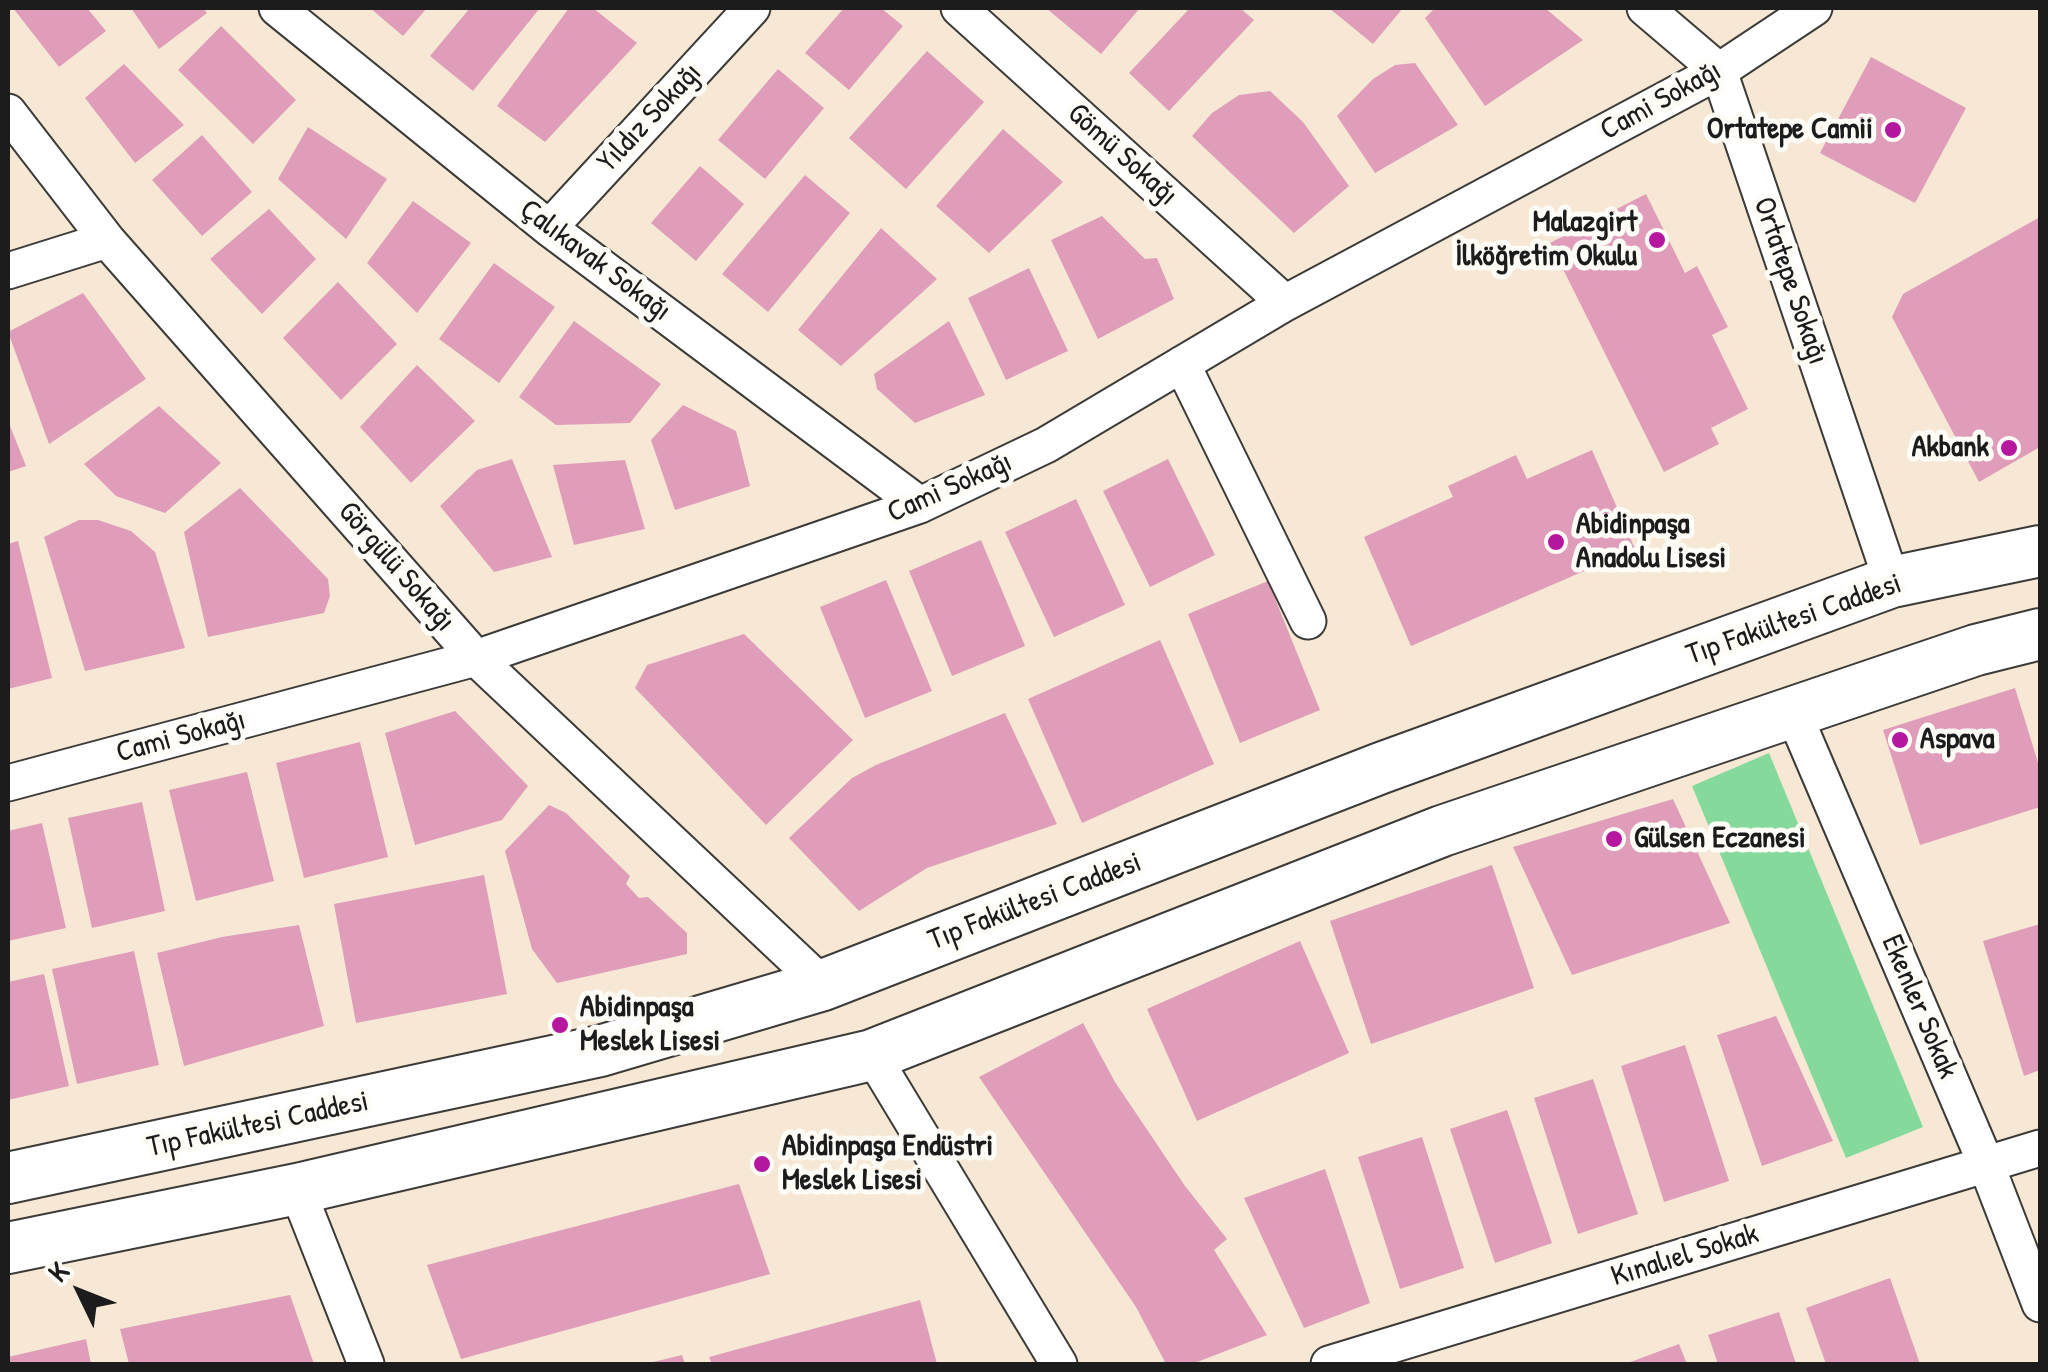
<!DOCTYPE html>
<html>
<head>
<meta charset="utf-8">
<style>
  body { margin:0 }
  #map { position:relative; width:2048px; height:1372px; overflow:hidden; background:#f6e8d4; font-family:"Patrick Hand",sans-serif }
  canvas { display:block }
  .frame { position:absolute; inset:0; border:10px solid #1c1c1c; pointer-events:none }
  .north { position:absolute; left:30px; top:1242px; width:100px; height:100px; -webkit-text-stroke:8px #fdfcf7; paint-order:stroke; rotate:313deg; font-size:28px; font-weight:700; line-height:40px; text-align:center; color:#1c1c1c }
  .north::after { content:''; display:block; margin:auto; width:35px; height:45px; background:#1c1c1c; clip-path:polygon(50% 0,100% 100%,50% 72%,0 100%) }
</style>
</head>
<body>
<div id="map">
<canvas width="2048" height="1372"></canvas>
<div class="frame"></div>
<div class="north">K</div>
</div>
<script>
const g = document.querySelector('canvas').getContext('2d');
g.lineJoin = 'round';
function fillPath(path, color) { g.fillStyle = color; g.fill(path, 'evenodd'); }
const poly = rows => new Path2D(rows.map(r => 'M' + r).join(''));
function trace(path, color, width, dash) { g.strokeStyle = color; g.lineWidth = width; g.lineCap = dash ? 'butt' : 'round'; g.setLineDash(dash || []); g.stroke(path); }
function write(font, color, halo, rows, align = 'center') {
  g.font = font + ' "Patrick Hand",sans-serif'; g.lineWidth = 10; g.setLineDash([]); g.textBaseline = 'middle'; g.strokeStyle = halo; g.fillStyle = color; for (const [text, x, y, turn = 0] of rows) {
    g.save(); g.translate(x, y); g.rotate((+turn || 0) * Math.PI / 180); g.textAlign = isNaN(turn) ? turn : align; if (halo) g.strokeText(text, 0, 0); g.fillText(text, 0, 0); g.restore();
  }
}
fillPath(poly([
  [1769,753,1923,1127,1846,1158,1692,786]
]), '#85d99b');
fillPath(poly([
  [13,8,87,8,106,31,59,67],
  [131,8,203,8,207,13,159,49],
  [370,8,427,8,403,36],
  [470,8,540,8,473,91,430,56],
  [569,8,593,8,637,43,545,142,497,106],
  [844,8,881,8,903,26,849,90,805,53],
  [1046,8,1140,8,1101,54],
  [1190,8,1240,8,1254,20,1169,111,1129,73],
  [1329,8,1403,8,1373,44],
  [1435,8,1545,8,1583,40,1485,106,1425,18],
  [221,26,296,100,253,144,178,70],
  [927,51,984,102,906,189,849,138],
  [1871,57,1966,108,1915,203,1820,153],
  [1415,63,1458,125,1375,173,1337,116,1373,79,1395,65],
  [124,64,184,125,135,163,85,98],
  [778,69,824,108,765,179,718,140],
  [1270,91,1303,122,1349,186,1294,233,1192,136,1212,113,1239,95],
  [308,127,387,179,346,239,278,179],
  [1003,129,1063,182,989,253,936,206],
  [202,135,252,192,202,236,152,180],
  [700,166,744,204,696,261,651,223],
  [805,175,850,213,768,312,722,274],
  [1646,194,1685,273,1697,266,1728,327,1712,335,1748,409,1711,428,1719,444,1664,472,1550,243],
  [413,201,471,243,417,313,367,263],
  [269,209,316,259,262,314,210,259],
  [1102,216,1145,259,1157,258,1174,299,1098,339,1051,240],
  [2040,217,2040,447,1979,482,1892,317,1903,294],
  [881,228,937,279,841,366,798,330],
  [494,263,555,307,499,383,439,339],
  [1029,268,1068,351,1006,380,968,298],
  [338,282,397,344,341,400,283,338],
  [83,293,146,379,49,444,8,332],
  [574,321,661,384,630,423,556,425,519,397],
  [949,321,985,395,915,423,877,389,874,374],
  [417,365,475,421,411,483,360,427],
  [683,405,736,431,750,486,675,510,651,440],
  [159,406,221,463,165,513,116,496,84,464],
  [8,421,26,466,8,472],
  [1592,450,1635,549,1411,646,1364,537,1453,497,1448,486,1516,455,1527,479],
  [512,459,552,557,494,572,440,506,477,470],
  [1168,459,1215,555,1150,587,1103,491],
  [625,460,645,529,574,545,553,465],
  [240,488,328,579,330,596,324,613,208,637,184,532],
  [1076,499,1125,605,1054,637,1005,532],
  [79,520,98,520,131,531,155,552,185,648,85,671,44,537],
  [981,540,1025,646,952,676,909,571],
  [18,541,52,678,8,689,8,544],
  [886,580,932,691,865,718,820,607],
  [1268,581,1320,710,1240,743,1188,614],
  [744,634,853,740,766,825,635,688,647,665],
  [1160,640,1214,764,1082,823,1028,699],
  [2015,688,2040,769,2040,807,1920,845,1883,730],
  [455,711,528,786,502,820,415,845,385,733],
  [1005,713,1057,824,927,868,859,911,789,838,852,778,876,765],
  [360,742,388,857,304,878,276,763],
  [247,772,274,881,196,901,169,790],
  [1673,799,1730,923,1572,975,1513,847],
  [142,802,165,911,92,928,68,818],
  [549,805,566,813,630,876,626,884,639,898,648,897,687,933,687,954,557,983,532,949,505,851],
  [42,823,66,928,8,941,8,831],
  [1492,865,1534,988,1371,1044,1330,921],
  [484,875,507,994,356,1023,334,904],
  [2040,924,2040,1070,2024,1076,1983,941],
  [299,925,324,1026,184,1066,157,953,222,937],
  [1300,941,1349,1053,1197,1121,1147,1009],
  [134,951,159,1065,77,1084,52,969],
  [44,974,69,1086,8,1100,8,982],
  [1776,1016,1833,1141,1762,1166,1717,1035],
  [1083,1023,1115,1082,1185,1186,1227,1239,1214,1250,1267,1335,1192,1364,1166,1364,1136,1307,979,1077],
  [1685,1045,1729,1181,1664,1202,1621,1066],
  [1593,1079,1638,1214,1578,1234,1534,1098],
  [1507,1110,1552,1243,1495,1263,1450,1129],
  [1422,1137,1464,1268,1400,1289,1358,1157],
  [1325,1169,1370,1303,1304,1328,1244,1198],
  [739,1184,770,1274,461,1359,427,1265],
  [1890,1278,1920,1364,1826,1364,1806,1308],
  [290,1295,314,1364,129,1364,120,1329],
  [920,1300,937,1364,712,1364,709,1357],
  [1779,1312,1796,1364,1718,1364,1708,1335],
  [86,1339,91,1364,8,1364,8,1357],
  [1679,1344,1687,1364,1625,1364],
  [682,1355,685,1364,649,1364,649,1363]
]), '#df9dba');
const street = poly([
  [277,8,549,228,920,505],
  [959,8,1285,303],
  [1645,8,1719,71,1892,582],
  [8,112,107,240,476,658,823,985],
  [549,228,752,8],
  [8,271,107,240],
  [1182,364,1308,621],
  [1793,712,1986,1164,2040,1304],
  [8,783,476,658,920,505,1046,445,1285,303,1719,71,1814,8],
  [872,1055,1059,1364],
  [297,1189,366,1364],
  [1329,1364,2040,1148]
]);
const secondary = poly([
  [8,1178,600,1051,823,985,1381,768,1892,582,2040,551],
  [8,1248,297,1189,872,1055,1442,831,1976,650,2040,634]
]);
trace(street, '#3d3b38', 39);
trace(secondary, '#3d3b38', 54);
trace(street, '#fff', 35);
trace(secondary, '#fff', 50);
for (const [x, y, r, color] of [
  [1893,130,10,"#b5179e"],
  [1657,240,10,"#b5179e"],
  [2009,448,10,"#b5179e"],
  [1556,542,10,"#b5179e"],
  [1900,740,10,"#b5179e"],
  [1614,839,10,"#b5179e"],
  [560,1025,10,"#b5179e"],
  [762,1164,10,"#b5179e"]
]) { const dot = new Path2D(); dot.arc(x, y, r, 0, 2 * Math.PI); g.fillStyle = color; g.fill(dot); trace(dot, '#fdfcf7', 4); }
write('30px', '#1c1c1c', '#fdfcf7', [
  ["Cami Sokağı",1661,101,-29],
  ["Yıldız Sokağı",650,118,-47],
  ["Gömü Sokağı",1122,155,42],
  ["Çalıkavak Sokağı",595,261,37],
  ["Ortatepe Sokağı",1790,281,71],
  ["Cami Sokağı",950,488,-24],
  ["Görgülü Sokağı",396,567,49],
  ["Tıp Fakültesi Caddesi",1794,620,-19],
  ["Cami Sokağı",181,737,-15],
  ["Tıp Fakültesi Caddesi",1035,902,-21],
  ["Ekenler Sokak",1919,1007,67],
  ["Tıp Fakültesi Caddesi",258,1125,-12],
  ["Kınalıel Sokak",1685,1256,-17]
]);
write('bold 30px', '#1c1c1c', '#fdfcf7', [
  ["Ortatepe Camii",1873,130,"right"],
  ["Malazgirt",1637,223,"right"],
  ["İlköğretim Okulu",1637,257,"right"],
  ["Akbank",1989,448,"right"],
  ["Abidinpaşa",1576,525],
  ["Anadolu Lisesi",1576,559],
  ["Aspava",1920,740],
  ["Gülsen Eczanesi",1634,839],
  ["Abidinpaşa",580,1008],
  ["Meslek Lisesi",580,1042],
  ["Abidinpaşa Endüstri",782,1147],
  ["Meslek Lisesi",782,1181]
], 'left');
</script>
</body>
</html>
